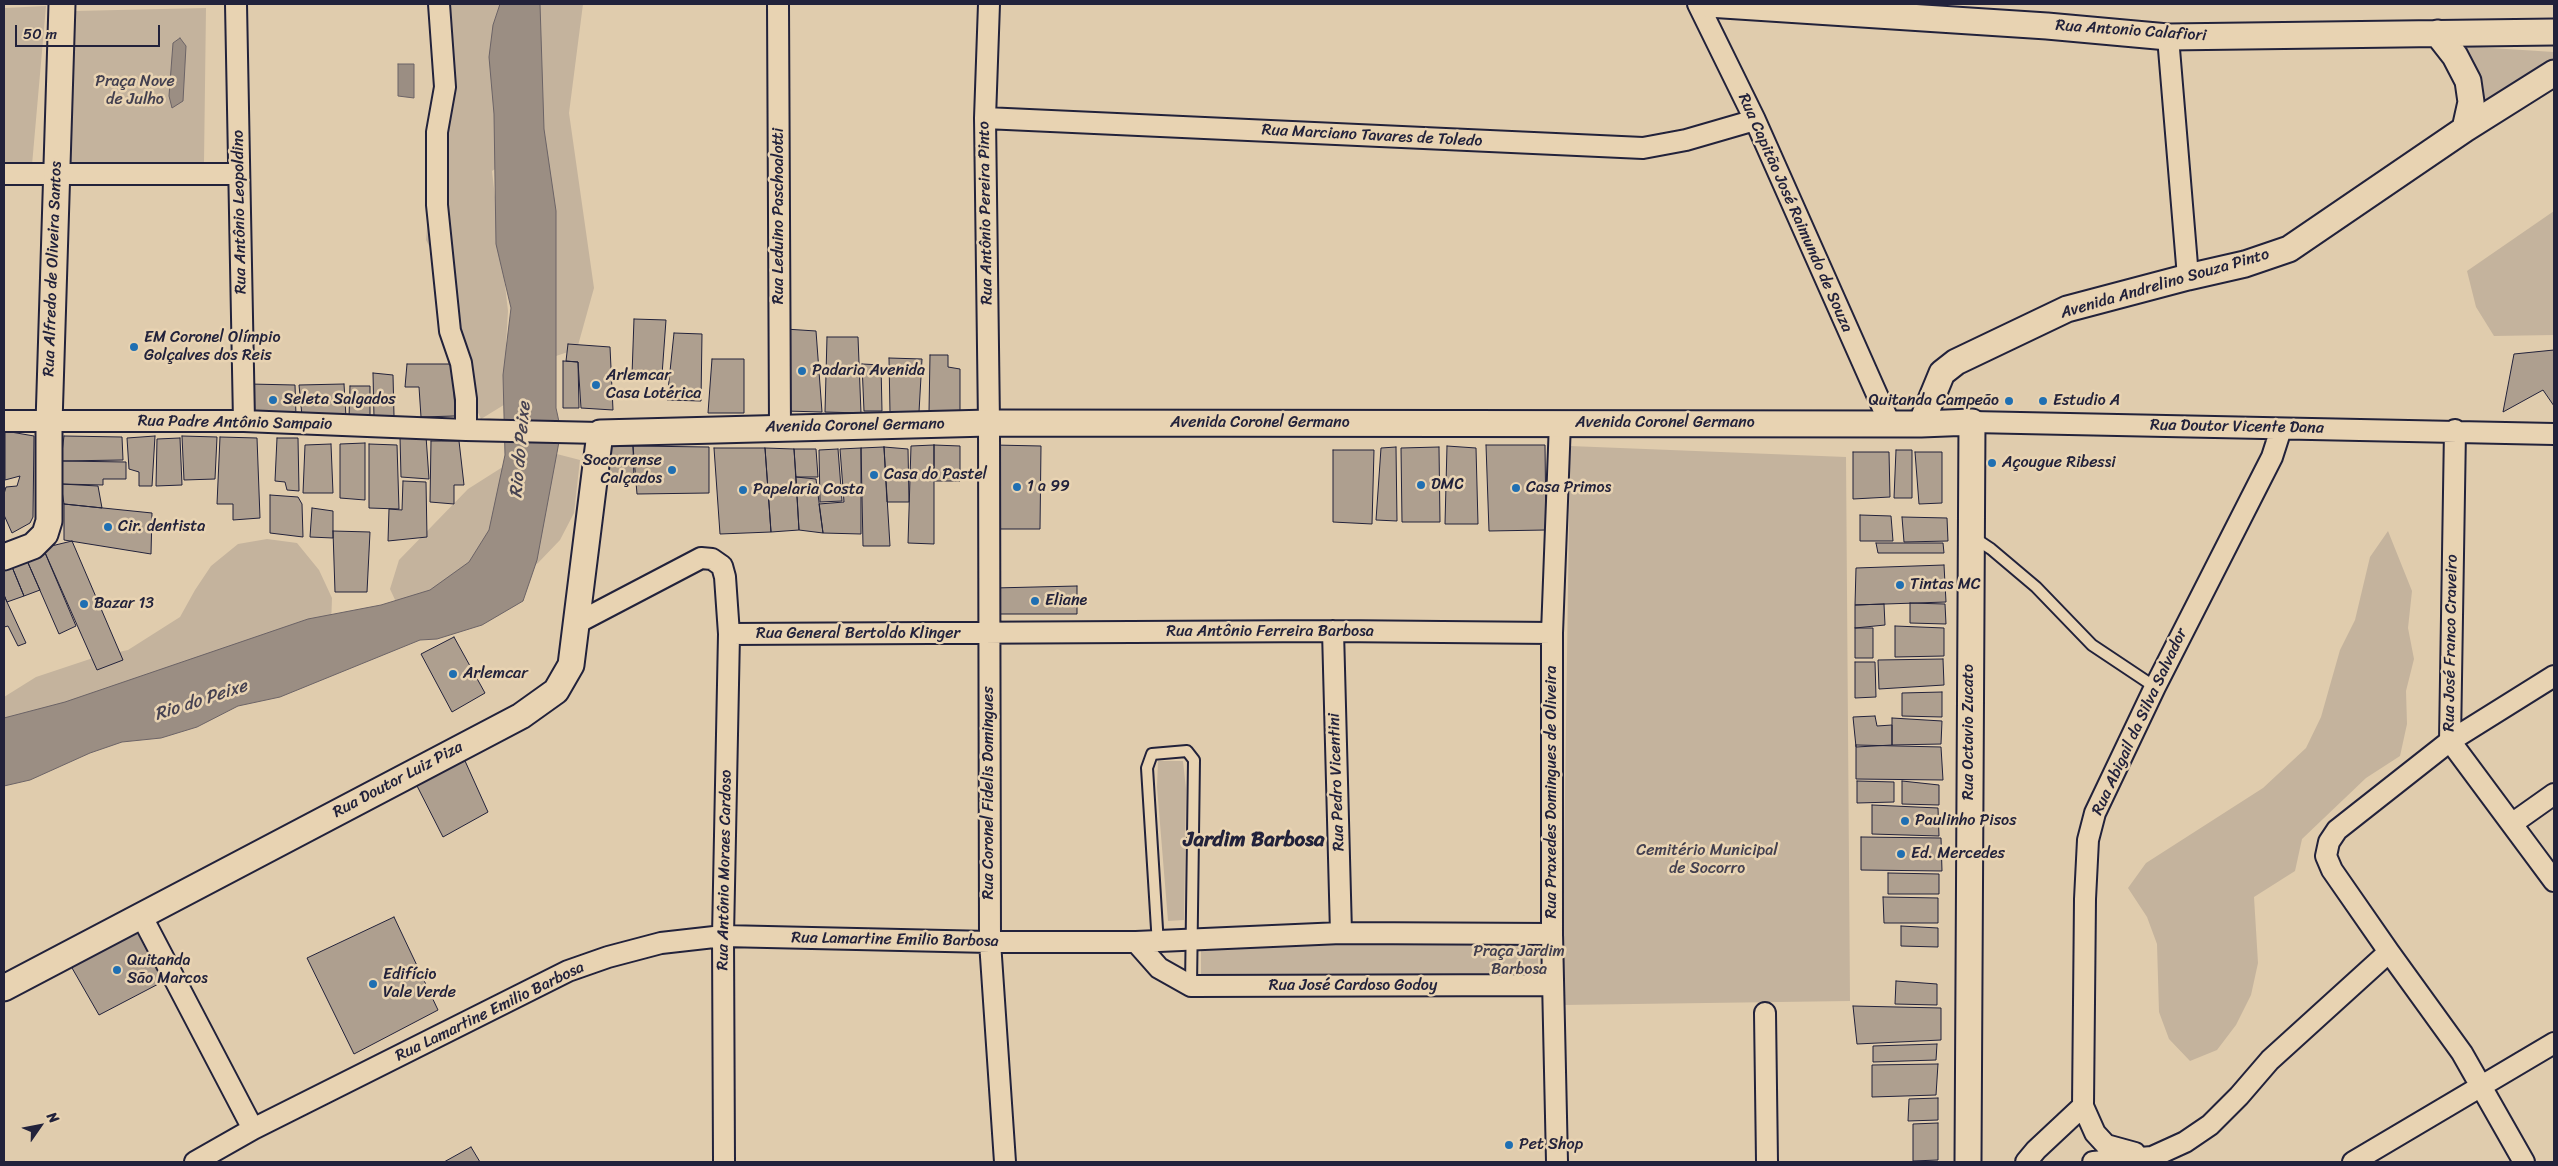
<!DOCTYPE html>
<html>
<head>
<meta charset="utf-8">
<style>
  body { margin:0 }
  #map { position:relative; width:2558px; height:1166px; overflow:hidden; background:#e0ccad; font-family:Sriracha,sans-serif }
  canvas { display:block }
  .frame { position:absolute; inset:0; border:5px solid #22223b; pointer-events:none }
  .north { position:absolute; left:15px; top:1101px; width:50px; height:50px; -webkit-text-stroke:4px #e8d3b2; paint-order:stroke; rotate:57deg; font-size:14px; font-weight:700; line-height:20px; text-align:center; color:#22223b }
  .north::after { content:''; display:block; margin:auto; width:18px; height:22px; background:#22223b; clip-path:polygon(50% 0,100% 100%,50% 72%,0 100%) }
  .scale { position:absolute; left:15px; top:25px; width:145px; height:22px; box-sizing:border-box; border:2px solid #22223b; border-top:0; padding-left:6px; font-size:15px; line-height:18px; white-space:nowrap; color:#22223b; -webkit-text-stroke:4px #e8d3b2; paint-order:stroke }
</style>
</head>
<body>
<div id="map">
<canvas width="2558" height="1166"></canvas>
<div class="frame"></div>
<div class="north">N</div>
<div class="scale">50 m</div>
</div>
<script>
const g = document.querySelector('canvas').getContext('2d');
g.lineJoin = 'round';
function fillPath(path, color) { g.fillStyle = color; g.fill(path, 'evenodd'); }
const poly = rows => new Path2D(rows.map(r => 'M' + r).join(''));
function trace(path, color, width, dash) { g.strokeStyle = color; g.lineWidth = width; g.lineCap = dash ? 'butt' : 'round'; g.setLineDash(dash || []); g.stroke(path); }
function write(font, color, halo, rows, align = 'center') {
  g.font = font + ' Sriracha,sans-serif'; g.lineWidth = 5; g.setLineDash([]); g.textBaseline = 'middle'; g.strokeStyle = halo; g.fillStyle = color; for (const [text, x, y, turn = 0] of rows) {
    g.save(); g.translate(x, y); g.rotate((+turn || 0) * Math.PI / 180); g.textAlign = isNaN(turn) ? turn : align; if (halo) g.strokeText(text, 0, 0); g.fillText(text, 0, 0); g.restore();
  }
}
fillPath(poly([
  [446,4,502,4,495,169,492,171,508,311,506,344,511,373,507,403,481,419,468,391,442,271,426,240],
  [535,4,583,4,569,113,594,288,577,349,547,359],
  [46,6,32,165,4,166,4,8],
  [206,8,204,162,57,163,74,11],
  [2459,46,2554,52,2554,63,2486,108,2476,77],
  [2554,211,2554,335,2494,336,2476,307,2467,271],
  [1570,446,1846,457,1850,1001,1562,1005],
  [549,452,580,460,574,513,560,540,538,563,460,613,403,617,390,589,399,560,468,489,520,456],
  [2388,531,2412,591,2408,628,2414,659,2406,691,2407,724,2400,756,2366,778,2302,839,2295,871,2254,897,2258,963,2251,995,2236,1025,2217,1050,2190,1061,2169,1039,2159,1012,2157,944,2147,917,2128,888,2146,863,2263,788,2306,748,2321,717,2340,650,2355,620,2370,557],
  [267,539,297,543,319,570,332,598,331,626,4,750,4,697,36,677,96,657,128,650,180,617,195,590,211,566,238,544],
  [1158,761,1183,761,1186,789,1184,920,1168,921,1157,787],
  [1538,942,1538,979,1201,976,1201,945]
]), '#c4b39d');
const water = poly([
  [500,4,540,4,544,129,556,211,556,408,561,431,537,560,523,601,482,625,437,639,420,640,280,697,238,706,197,727,161,738,122,742,90,753,30,780,4,786,4,718,65,702,308,619,381,605,430,590,469,562,489,530,505,455,503,375,511,308,496,244,494,114,489,57,493,25,500,4],
  [180,38,186,46,183,101,172,108,169,96,173,43,180,38],
  [398,64,414,64,414,98,398,96,398,64]
]);
fillPath(water, '#9b8e83');
trace(water, '#6b6366', 1);
const building = poly([
  [634,319,666,320,662,375,632,375,634,319],
  [785,329,816,331,822,412,785,411,785,329],
  [674,333,702,334,701,401,667,400,674,333],
  [827,337,858,337,861,413,825,412,827,337],
  [568,344,610,347,613,410,581,408,578,362,566,361,568,344],
  [2554,350,2554,406,2543,390,2503,412,2514,354,2554,350],
  [930,355,948,355,948,367,960,369,960,411,929,412,930,355],
  [889,358,922,359,919,412,890,413,889,358],
  [712,359,744,359,744,413,708,413,712,359],
  [563,361,578,362,579,408,563,408,563,361],
  [407,364,453,364,455,416,421,417,419,387,405,387,407,364],
  [862,364,881,365,882,411,864,411,862,364],
  [373,373,393,375,394,416,374,418,373,373],
  [249,384,295,385,296,416,251,417,249,384],
  [344,384,346,417,302,416,299,385,344,384],
  [350,386,370,386,370,416,349,418,350,386],
  [5,431,34,436,33,517,30,523,12,533,4,515,4,494,6,487,17,486,20,476,5,480,5,431],
  [64,436,122,437,123,460,61,461,64,436],
  [155,436,152,486,139,486,139,472,129,469,127,438,155,436],
  [182,436,217,437,215,479,184,480,182,436],
  [426,436,429,479,401,477,400,437,426,436],
  [220,437,257,438,260,518,233,520,233,504,217,504,220,437],
  [180,438,182,485,156,486,157,439,180,438],
  [277,438,298,438,299,491,287,490,285,482,275,481,277,438],
  [431,441,459,441,464,485,454,485,454,504,430,502,431,441],
  [365,443,365,500,340,498,340,444,365,443],
  [331,444,333,493,303,493,305,445,331,444],
  [369,444,397,445,399,509,369,508,369,444],
  [934,445,934,544,908,543,911,446,934,445],
  [934,445,960,446,960,481,934,481,934,445],
  [994,445,1041,446,1040,529,994,529,994,445],
  [1486,445,1545,445,1546,530,1489,531,1486,445],
  [602,446,633,446,634,480,594,480,602,446],
  [633,446,709,447,709,493,637,494,633,446],
  [1447,446,1476,448,1478,524,1445,524,1447,446],
  [884,447,890,546,863,546,861,448,884,447],
  [884,447,908,449,909,502,887,502,884,447],
  [1396,447,1397,521,1376,520,1381,448,1396,447],
  [1439,447,1440,522,1402,522,1401,448,1439,447],
  [714,448,765,448,771,532,720,534,714,448],
  [765,448,794,449,799,530,771,532,765,448],
  [861,448,861,534,823,533,819,504,844,502,840,449,861,448],
  [794,449,816,449,818,477,796,477,794,449],
  [838,449,842,501,820,502,819,450,838,449],
  [1333,450,1374,450,1372,524,1333,522,1333,450],
  [1896,450,1912,450,1912,498,1894,498,1896,450],
  [1853,452,1889,452,1890,497,1853,499,1853,452],
  [1915,452,1942,452,1942,503,1919,504,1915,452],
  [61,461,126,462,126,479,103,479,103,485,61,484,61,461],
  [796,477,816,479,823,533,799,530,796,477],
  [403,481,426,482,427,537,388,541,389,509,402,510,403,481],
  [61,484,98,486,102,508,64,504,61,484],
  [270,495,298,497,302,504,303,537,270,533,270,495],
  [64,504,152,513,151,554,64,540,64,504],
  [312,508,333,511,333,538,310,537,312,508],
  [1860,515,1891,516,1893,541,1860,541,1860,515],
  [1902,517,1947,518,1948,541,1904,542,1902,517],
  [333,531,370,532,367,592,335,592,333,531],
  [72,541,123,660,97,670,43,548,72,541],
  [1876,543,1943,543,1944,553,1878,553,1876,543],
  [43,548,76,626,59,634,25,556,43,548],
  [25,556,40,590,24,596,10,562,25,556],
  [10,562,24,596,7,602,4,595,4,564,10,562],
  [1944,565,1946,602,1855,605,1856,568,1944,565],
  [1077,586,1077,614,994,614,994,588,1077,586],
  [4,595,7,602,26,643,18,646,8,626,4,627,4,595],
  [1910,603,1945,604,1946,624,1910,623,1910,603],
  [1884,604,1885,625,1855,628,1855,605,1884,604],
  [1895,626,1944,628,1944,656,1895,657,1895,626],
  [1855,628,1873,628,1873,658,1855,658,1855,628],
  [454,637,485,693,452,712,421,654,454,637],
  [1943,659,1944,685,1879,689,1878,660,1943,659],
  [1855,662,1875,662,1876,697,1855,698,1855,662],
  [1942,692,1942,717,1902,716,1902,693,1942,692],
  [1875,716,1877,726,1892,725,1892,745,1856,747,1853,717,1875,716],
  [1892,718,1942,721,1941,744,1892,745,1892,718],
  [1856,745,1941,747,1943,780,1856,779,1856,745],
  [461,752,488,812,443,837,413,778,461,752],
  [1857,781,1894,782,1894,802,1857,803,1857,781],
  [1902,781,1939,785,1939,805,1902,804,1902,781],
  [1872,805,1938,808,1939,836,1872,834,1872,805],
  [1861,837,1941,838,1942,871,1861,870,1861,837],
  [1888,873,1939,874,1939,894,1888,894,1888,873],
  [1883,897,1938,898,1938,923,1884,923,1883,897],
  [394,917,438,1010,354,1054,307,958,394,917],
  [136,925,166,980,99,1015,68,961,136,925],
  [1901,926,1938,928,1938,947,1901,946,1901,926],
  [1896,981,1937,984,1937,1005,1895,1004,1896,981],
  [1853,1006,1941,1008,1941,1040,1857,1044,1853,1006],
  [1937,1044,1936,1060,1873,1062,1873,1046,1937,1044],
  [1938,1064,1936,1095,1872,1097,1872,1065,1938,1064],
  [1938,1098,1938,1120,1908,1121,1909,1099,1938,1098],
  [1938,1123,1938,1160,1913,1161,1913,1124,1938,1123],
  [471,1147,480,1162,444,1162,471,1147]
]);
fillPath(building, '#ae9f8f');
trace(building, '#22223b', 1);
const service = poly([
  [1973,537,1991,549,2036,587,2092,645,2155,687],
  [1158,945,1147,768,1152,754,1187,751,1194,760,1191,986]
]);
const minor = poly([
  [236,4,244,421],
  [439,4,445,87,437,132,437,205,450,331,461,363,466,399,466,430],
  [778,4,780,428],
  [989,4,985,118,989,423,990,942,1005,1162],
  [1698,4,1755,120,1890,424],
  [2168,37,2188,277],
  [985,118,1643,148,1686,140,1755,120],
  [4,174,239,174],
  [4,421,244,421,466,430,600,433],
  [1972,422,2554,434],
  [2455,430,2450,741,2554,881],
  [577,623,701,558,712,559,722,566,725,577,729,634,723,936,724,1162],
  [1333,631,1341,933],
  [729,634,1333,631,1552,633],
  [2513,823,2554,794],
  [141,915,253,1129],
  [1136,942,1159,968,1191,986,1552,985],
  [1765,1013,1767,1162],
  [2083,1106,2095,1133,2106,1145,2135,1153],
  [195,1162,253,1129,568,971,608,957,661,943,723,936,990,942,1136,942,1341,933,1552,934],
  [1557,1162,1552,934,1552,633,1560,422],
  [2026,1162,2036,1150,2083,1106,2085,899,2088,840,2095,813,2155,687,2272,457,2281,429],
  [2093,1162,2152,1157,2185,1142,2210,1125,2239,1096,2270,1060,2389,952],
  [2353,1162,2554,1043],
  [2524,1162,2462,1053,2389,952,2332,870,2326,856,2329,842,2337,830,2450,741,2554,676]
]);
const tertiary = poly([
  [1708,4,2047,26,2168,37,2554,32],
  [2437,33,2455,56,2468,81,2471,102,2465,129],
  [1921,424,1942,373,1956,362,2067,309,2188,277,2245,264,2289,249,2465,129,2554,73],
  [4,557,33,546,45,534,49,521,49,423,62,4],
  [4,988,521,716,556,691,571,665,600,433,989,423,1921,424,1972,422,1968,1162]
]);
trace(service, '#22223b', 14);
trace(minor, '#22223b', 24);
trace(tertiary, '#22223b', 29);
trace(service, '#e8d3b2', 10);
trace(minor, '#e8d3b2', 20);
trace(tertiary, '#e8d3b2', 25);
for (const [x, y, r, color] of [
  [134,347,5,"#1f6fb2"],
  [802,371,5,"#1f6fb2"],
  [596,385,5,"#1f6fb2"],
  [273,400,5,"#1f6fb2"],
  [2009,401,5,"#1f6fb2"],
  [2043,401,5,"#1f6fb2"],
  [1992,463,5,"#1f6fb2"],
  [672,470,5,"#1f6fb2"],
  [874,475,5,"#1f6fb2"],
  [1421,485,5,"#1f6fb2"],
  [1017,487,5,"#1f6fb2"],
  [1516,488,5,"#1f6fb2"],
  [743,490,5,"#1f6fb2"],
  [108,527,5,"#1f6fb2"],
  [1900,585,5,"#1f6fb2"],
  [1035,601,5,"#1f6fb2"],
  [84,604,5,"#1f6fb2"],
  [453,674,5,"#1f6fb2"],
  [1905,821,5,"#1f6fb2"],
  [1901,854,5,"#1f6fb2"],
  [117,970,5,"#1f6fb2"],
  [373,984,5,"#1f6fb2"],
  [1509,1145,5,"#1f6fb2"]
]) { const dot = new Path2D(); dot.arc(x, y, r, 0, 2 * Math.PI); g.fillStyle = color; g.fill(dot); trace(dot, '#e8d3b2', 2); }
write('16px', '#22223b', '#e8d3b2', [
  ["Rua Antonio Calafiori",2131,31,4],
  ["Rua Marciano Tavares de Toledo",1372,136,3],
  ["Rua Antônio Leopoldino",240,212,-91],
  ["Rua Antônio Pereira Pinto",986,213,-91],
  ["Rua Capitão José Raimundo de Souza",1795,213,66],
  ["Rua Leduino Paschoalotti",779,216,-90],
  ["Rua Alfredo de Oliveira Santos",53,269,-88],
  ["Avenida Andrelino Souza Pinto",2165,284,-16],
  ["Rua Padre Antônio Sampaio",235,423,1],
  ["Avenida Coronel Germano",1260,423],
  ["Avenida Coronel Germano",1665,423],
  ["Avenida Coronel Germano",855,426,-1],
  ["Rua Doutor Vicente Dana",2237,427,1],
  ["Rua Antônio Ferreira Barbosa",1270,632],
  ["Rua General Bertoldo Klinger",858,634],
  ["Rua José Franco Craveiro",2451,643,-89],
  ["Rua Abigail da Silva Salvador",2140,722,-65],
  ["Rua Octavio Zucato",1969,732,-90],
  ["Rua Doutor Luiz Piza",398,780,-28],
  ["Rua Pedro Vicentini",1337,782,-92],
  ["Rua Praxedes Domingues de Oliveira",1552,792,-90],
  ["Rua Coronel Fidelis Domingues",989,793,-90],
  ["Rua Antônio Moraes Cardoso",725,870,-89],
  ["Rua Lamartine Emilio Barbosa",895,940,1],
  ["Rua José Cardoso Godoy",1353,986],
  ["Rua Lamartine Emilio Barbosa",490,1012,-26]
]);
write('16px', '#423f4f', '#e8d3b2', [
  ["Praça Nove",135,82],
  ["de Julho",135,100],
  ["Cemitério Municipal",1707,851],
  ["de Socorro",1707,869],
  ["Praça Jardim",1519,952],
  ["Barbosa",1519,970]
]);
write('16px', '#22223b', '#e8d3b2', [
  ["EM Coronel Olímpio",144,338],
  ["Golçalves dos Reis",144,356],
  ["Padaria Avenida",812,371],
  ["Arlemcar",606,376],
  ["Casa Lotérica",606,394],
  ["Seleta Salgados",283,400],
  ["Quitanda Campeão",1999,401,"right"],
  ["Estudio A",2053,401],
  ["Socorrense",662,461,"right"],
  ["Calçados",662,479,"right"],
  ["Açougue Ribessi",2002,463],
  ["Casa do Pastel",884,475],
  ["DMC",1431,485],
  ["1 a 99",1027,487],
  ["Casa Primos",1526,488],
  ["Papelaria Costa",753,490],
  ["Cir. dentista",118,527],
  ["Tintas MC",1910,585],
  ["Eliane",1045,601],
  ["Bazar 13",94,604],
  ["Arlemcar",463,674],
  ["Paulinho Pisos",1915,821],
  ["Ed. Mercedes",1911,854],
  ["Quitanda",127,961],
  ["São Marcos",127,979],
  ["Edifício",383,975],
  ["Vale Verde",383,993],
  ["Pet Shop",1519,1145]
], 'left');
write('italic 18px', '#464251', '#e8d3b2', [
  ["Rio do Peixe",521,450,-85],
  ["Rio do Peixe",201,701,-18]
]);
write('bold 21px', '#22223b', '#e8d3b2', [
  ["Jardim Barbosa",1254,841]
]);
</script>
</body>
</html>
